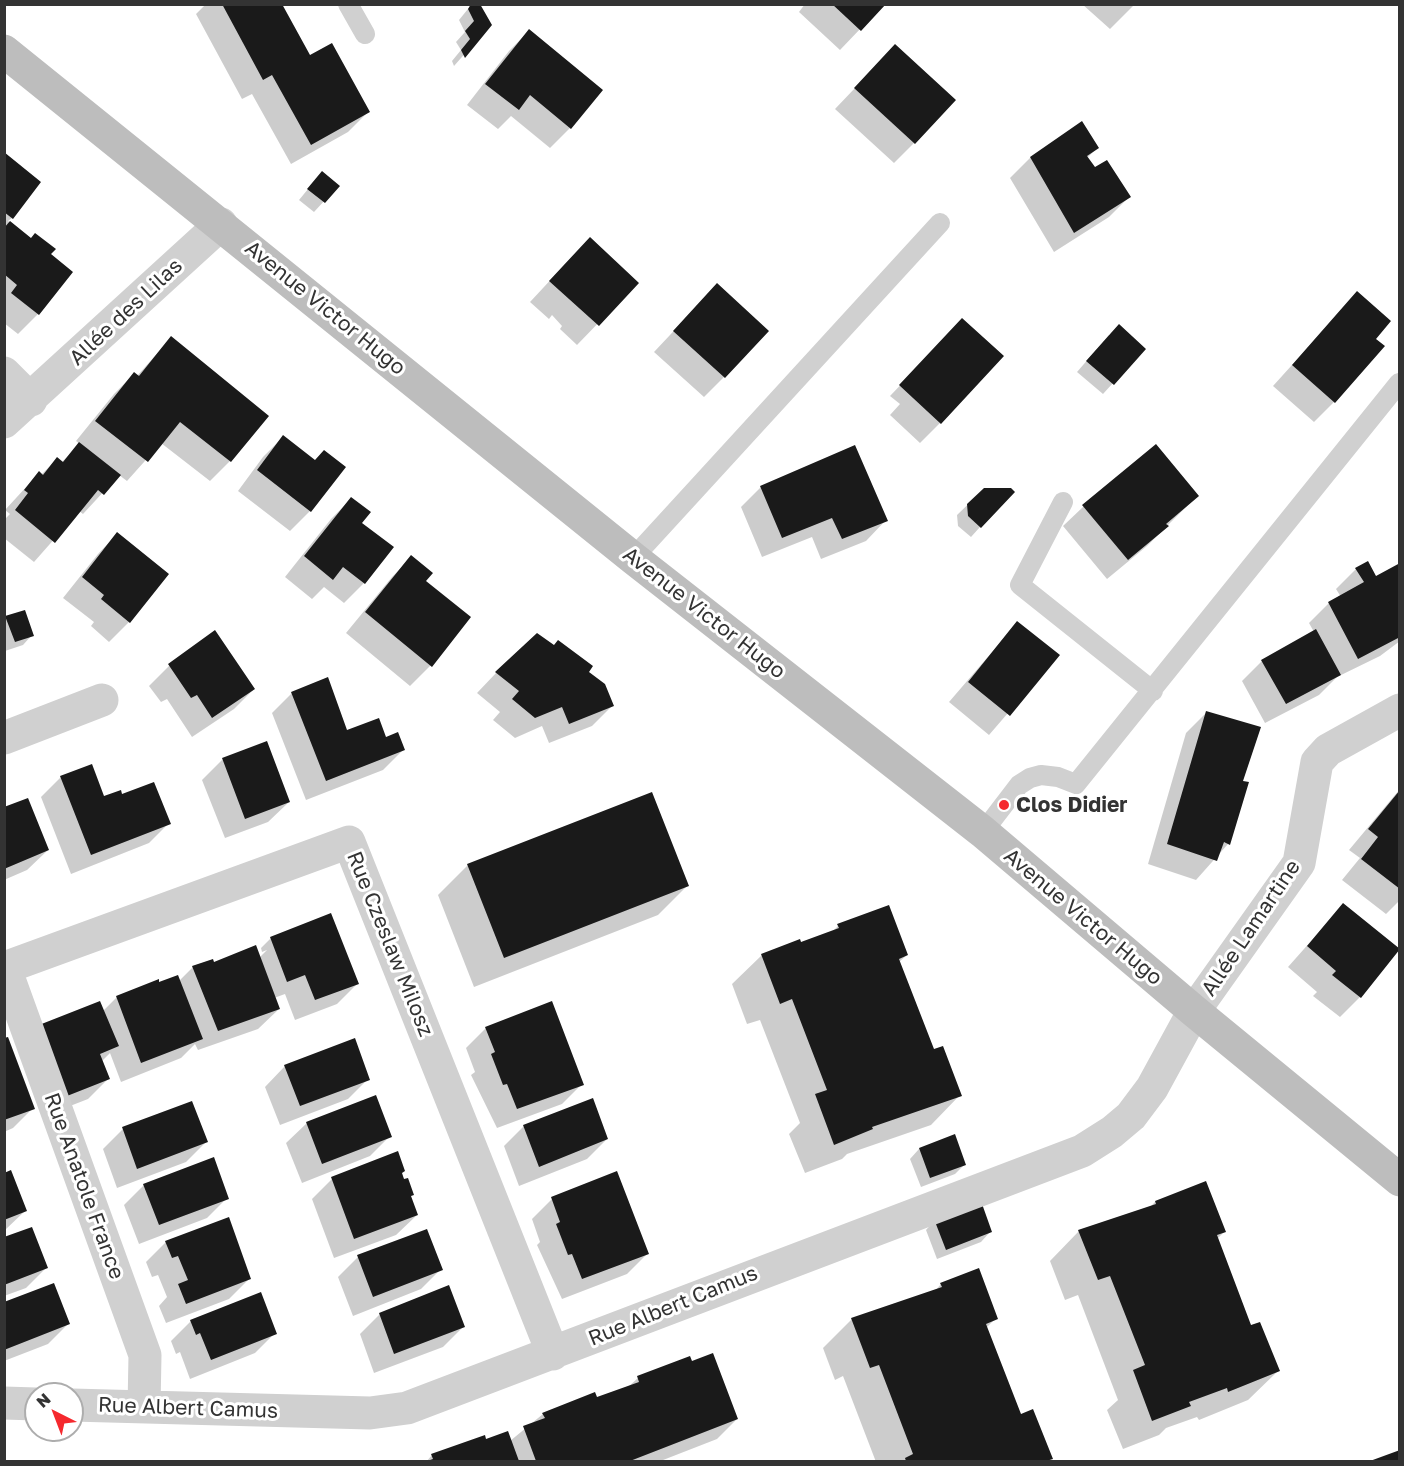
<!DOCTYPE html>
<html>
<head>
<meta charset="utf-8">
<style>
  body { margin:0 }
  #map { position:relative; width:1404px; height:1466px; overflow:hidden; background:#fff; font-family:"Golos Text",sans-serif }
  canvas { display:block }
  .frame { position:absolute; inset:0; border:6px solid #333; pointer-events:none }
  .north { position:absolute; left:24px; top:1382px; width:60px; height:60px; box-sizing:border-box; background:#fff; border:2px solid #adadad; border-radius:50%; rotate:318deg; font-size:16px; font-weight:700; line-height:24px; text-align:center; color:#333 }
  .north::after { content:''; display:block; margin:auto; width:21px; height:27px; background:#f5292e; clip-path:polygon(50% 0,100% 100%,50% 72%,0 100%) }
</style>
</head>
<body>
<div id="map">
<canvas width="1404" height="1466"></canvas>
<div class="frame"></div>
<div class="north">N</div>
</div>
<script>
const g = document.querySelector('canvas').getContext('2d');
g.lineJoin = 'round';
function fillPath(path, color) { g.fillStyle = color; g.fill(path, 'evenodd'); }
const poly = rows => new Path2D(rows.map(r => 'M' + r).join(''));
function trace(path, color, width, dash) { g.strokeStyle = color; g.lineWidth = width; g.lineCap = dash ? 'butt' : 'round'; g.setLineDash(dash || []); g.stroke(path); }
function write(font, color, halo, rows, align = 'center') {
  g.font = font + ' "Golos Text",sans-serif'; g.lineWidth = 6; g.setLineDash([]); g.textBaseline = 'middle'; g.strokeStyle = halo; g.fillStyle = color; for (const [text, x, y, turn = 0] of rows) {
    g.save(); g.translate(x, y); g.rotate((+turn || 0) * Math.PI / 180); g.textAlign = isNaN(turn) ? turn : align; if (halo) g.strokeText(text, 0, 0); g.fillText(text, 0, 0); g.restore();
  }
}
fillPath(poly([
  [206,4,281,4,309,57,368,112,348,132,291,164,252,94,242,99,196,14],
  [472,4,490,25,454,66,452,61,461,50,456,42,465,32,459,20],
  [805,4,884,4,840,50,799,12],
  [1082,4,1135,4,1110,29],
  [529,31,570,128,550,148,511,116,498,129,467,105,509,51],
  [895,46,914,143,894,163,835,109],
  [1081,123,1097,148,1087,158,1094,170,1129,197,1109,217,1054,252,1010,178,1030,158],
  [4,154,12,218,8,221,31,240,38,314,18,334,4,323],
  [313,183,338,186,314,212,299,200],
  [570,259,637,283,577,345,560,329,562,326,552,315,549,319,530,302],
  [717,285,724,377,704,397,654,352],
  [1357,293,1374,339,1334,402,1314,422,1273,386],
  [1109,335,1144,349,1103,394,1077,372],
  [171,338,230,461,210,481,161,443,127,481,119,475,83,514,79,511,34,562,4,538,4,520,10,514,5,510,39,473,41,475,57,459,61,463,80,444,76,441,114,394,134,374,137,376],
  [912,373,940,423,920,443,890,415,900,404,890,396],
  [283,437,310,511,290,531,238,491,263,457],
  [761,487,886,520,866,541,821,559,812,537,762,557,741,507],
  [984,489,980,527,971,537,958,526,957,515],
  [1197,496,1147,546,1107,579,1063,526,1083,507],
  [351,499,360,523,364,583,344,603,324,587,312,599,285,577,331,519],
  [117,534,129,622,109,642,91,626,94,622,63,598,98,554],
  [412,557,424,581,469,618,430,666,410,686,346,633,392,577],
  [1400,564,1400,641,1380,656,1337,677,1319,695,1265,723,1242,681,1262,661,1314,632,1309,623,1329,603,1341,597,1336,589,1356,569,1375,578],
  [6,618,32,635,23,645,5,651],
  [1017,623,1058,655,989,735,949,702],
  [215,632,254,689,234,709,192,737,167,699,161,702,149,686,169,666],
  [587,672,612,706,592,726,549,743,542,726,515,738,493,720,500,712,477,693,496,673],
  [292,693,347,732,385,739,403,750,383,770,306,800,272,713],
  [1206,713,1241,782,1228,844,1196,880,1148,864,1186,733],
  [266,743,289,802,268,822,225,838,202,780,222,760],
  [61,777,103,798,121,796,169,823,149,843,71,874,41,797],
  [1400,789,1400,900,1386,914,1342,880,1360,858,1349,850],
  [4,809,48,850,27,870,4,880],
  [468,865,687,886,658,915,474,987,438,895],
  [1343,905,1360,997,1340,1017,1313,996,1317,992,1288,967],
  [838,926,907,955,899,962,933,1051,960,1095,931,1125,847,1154,842,1159,805,1173,789,1134,800,1123,760,1020,747,1024,732,984,762,955,831,933],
  [271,938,357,984,337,1004,295,1020,285,994,274,998,279,1009,258,1029,198,1050,195,1044,181,1058,121,1082,110,1053,101,1062,108,1079,88,1099,47,1115,103,1011,117,997,158,984,179,981,193,967,259,958,267,950,262,952,261,948],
  [486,1028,582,1084,562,1104,497,1128,471,1075,475,1072,466,1048],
  [4,1040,33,1108,13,1128,4,1132],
  [285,1066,368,1079,348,1099,280,1125,265,1087],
  [307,1123,390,1136,370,1156,302,1183,286,1143],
  [524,1126,607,1139,587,1159,519,1186,504,1146],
  [123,1129,206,1142,186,1162,117,1188,103,1149],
  [919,1149,965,1164,955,1174,921,1187,910,1159],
  [4,1174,25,1211,4,1231],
  [401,1174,413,1194,410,1197,417,1215,396,1235,334,1258,312,1199,332,1179],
  [144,1185,227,1198,207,1218,139,1244,124,1205],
  [552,1199,647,1254,627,1274,562,1299,537,1245,540,1242,532,1219],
  [1155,1202,1224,1232,1217,1239,1250,1327,1278,1371,1248,1400,1199,1420,1197,1417,1166,1428,1159,1435,1123,1449,1107,1410,1118,1400,1078,1295,1065,1300,1050,1261,1079,1231,1149,1208],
  [935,1220,990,1232,981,1242,937,1259,926,1230],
  [426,1230,441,1269,421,1289,353,1316,338,1277,358,1257],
  [4,1239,46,1268,26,1288,4,1296],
  [166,1242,249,1279,229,1299,166,1323,159,1306,167,1297,158,1275,152,1277,146,1262],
  [941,1284,996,1318,986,1328,1020,1417,1051,1459,1048,1462,876,1462,843,1376,835,1380,823,1348,852,1319,935,1291],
  [4,1304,68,1324,48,1344,4,1361],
  [380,1314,463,1327,443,1347,374,1373,360,1334],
  [191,1321,275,1333,255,1353,190,1379,180,1352,176,1354,171,1341],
  [638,1378,737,1419,717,1439,658,1462,426,1462,432,1455,480,1443,510,1441,543,1414,591,1401,628,1387]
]), '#0003');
fillPath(poly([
  [222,4,282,4,310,55,332,43,370,112,311,145,272,75,263,80],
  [471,4,480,4,492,25,465,58,461,50,470,39,465,31,474,21,468,9],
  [832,4,886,4,861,31],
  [529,29,603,90,571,129,530,95,519,110,485,84],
  [895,44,956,100,915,144,854,88],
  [1082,121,1099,148,1087,156,1095,167,1107,160,1131,197,1074,233,1030,157],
  [4,152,41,182,13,219,4,212],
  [322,171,340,186,325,203,307,189],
  [10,221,31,238,35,233,56,249,51,254,73,272,39,315,11,293,17,285,4,274,4,228],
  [590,237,639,283,599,326,549,281],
  [717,283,769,331,725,378,673,331],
  [1357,291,1391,321,1376,339,1385,346,1335,403,1292,365],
  [962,318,1004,356,941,424,899,385],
  [1119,324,1146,349,1114,385,1086,361],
  [171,336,269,416,231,462,180,422,148,462,95,421,134,372,139,376],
  [283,435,315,460,324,450,346,467,311,512,257,470],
  [79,442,121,475,104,495,98,490,55,543,15,510,28,493,24,490,39,471,43,475,57,457,63,462],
  [1156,444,1199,496,1166,524,1169,526,1128,560,1082,505],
  [855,445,888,521,842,539,832,518,782,538,760,486],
  [984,488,1011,488,1015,492,981,528,968,516,967,504],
  [351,497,371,512,362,523,394,547,365,584,343,567,333,580,304,556],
  [117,532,169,574,130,623,101,599,104,595,82,577],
  [411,555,433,573,426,581,471,617,432,667,365,612],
  [1368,561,1376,576,1400,563,1400,637,1358,659,1328,602,1364,582,1355,568],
  [25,610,34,636,15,642,5,616],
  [1017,621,1060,655,1010,716,968,682],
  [1316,629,1341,675,1286,704,1261,660],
  [215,630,255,689,212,718,197,695,191,698,168,664],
  [537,633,554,645,558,640,593,666,589,672,605,684,614,706,569,724,562,707,535,718,512,699,519,691,495,672],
  [328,677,347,730,379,718,386,737,398,732,405,750,326,781,291,692],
  [1206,711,1261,727,1243,781,1249,782,1230,845,1224,842,1217,861,1167,844],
  [267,741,290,802,245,819,222,758],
  [92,764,104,796,121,790,122,794,154,782,171,824,91,855,60,776],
  [1400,790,1400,889,1361,859,1378,837,1368,829],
  [652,792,689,886,504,958,467,864],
  [28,798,49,850,4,869,4,807],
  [1343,903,1400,949,1361,998,1332,975,1336,971,1307,946],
  [889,905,908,955,899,959,934,1049,943,1046,962,1096,872,1127,873,1129,834,1145,815,1094,827,1090,792,999,780,1004,761,954,800,939,801,942,839,928,837,924],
  [331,913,359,984,315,1000,305,975,287,982,270,937],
  [256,945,280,1009,218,1031,192,966,213,959,214,962],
  [178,975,203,1039,141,1063,116,996,159,979,159,982],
  [100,1001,119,1046,100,1054,110,1079,67,1096,39,1025],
  [552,1001,584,1085,517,1109,507,1084,503,1085,491,1054,495,1052,485,1027],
  [8,1037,35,1109,4,1120,4,1038],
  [355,1038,370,1080,300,1106,284,1065],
  [376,1095,392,1137,322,1164,306,1122],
  [593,1098,608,1139,539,1167,523,1125],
  [192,1101,208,1142,137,1169,122,1127],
  [955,1134,966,1165,930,1178,919,1148],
  [398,1151,405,1171,402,1173,404,1179,408,1178,414,1195,411,1196,418,1215,354,1239,331,1177],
  [214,1157,229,1199,159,1225,143,1184],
  [11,1170,27,1211,4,1220,4,1173],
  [617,1171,649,1254,582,1279,572,1254,568,1255,556,1224,560,1222,551,1197],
  [1206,1181,1226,1232,1217,1235,1251,1325,1260,1322,1280,1371,1228,1392,1227,1388,1189,1402,1191,1406,1152,1421,1133,1370,1145,1365,1110,1276,1098,1280,1078,1230,1156,1204,1155,1201],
  [981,1201,992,1232,946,1250,934,1219],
  [229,1217,251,1279,186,1304,178,1284,188,1280,178,1256,172,1258,165,1241],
  [32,1227,48,1268,4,1285,4,1237],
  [427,1229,443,1270,373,1297,357,1255],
  [979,1268,998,1319,986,1324,1021,1414,1033,1409,1053,1459,1046,1461,906,1461,905,1458,913,1454,879,1365,870,1368,851,1318,942,1287,940,1283],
  [54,1283,70,1324,4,1350,4,1302],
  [449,1285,465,1327,394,1354,379,1313],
  [261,1292,277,1334,211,1360,200,1333,196,1335,190,1320],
  [713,1353,738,1419,630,1461,536,1461,523,1426,545,1418,542,1413,595,1392,597,1397,639,1382,637,1376,690,1356,692,1361],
  [508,1431,519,1461,427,1461,433,1459,431,1454,485,1435,486,1439],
  [1400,1450,1400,1461,1370,1461]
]), '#1a1a1a');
trace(poly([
  [348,4,365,34],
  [1063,502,1020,585,1153,691],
  [633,558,940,223],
  [983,832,1019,785,1030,778,1041,775,1058,777,1076,784,1399,383]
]), '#d0d0d0', 20);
trace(poly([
  [4,373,31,400],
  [4,422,221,224],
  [4,738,102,700],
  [4,968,349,842,553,1354],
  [5,968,145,1355,144,1407],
  [4,1403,36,1404],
  [72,1405,370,1413,407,1408,1082,1151,1112,1132,1131,1116,1152,1088,1194,1011,1299,863,1317,762,1328,750,1400,710]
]), '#d0d0d0', 33);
trace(poly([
  [4,51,633,558,983,832,1194,1011,1400,1180]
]), '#bdbdbd', 33);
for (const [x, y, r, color] of [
  [1004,805,6,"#f5292e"]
]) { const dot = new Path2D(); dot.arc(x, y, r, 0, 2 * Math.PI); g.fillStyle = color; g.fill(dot); trace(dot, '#fff', 2); }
write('21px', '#333', '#fff', [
  ["Avenue Victor Hugo",325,308,39],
  ["Allée des Lilas",126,312,-43],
  ["Avenue Victor Hugo",704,613,38],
  ["Avenue Victor Hugo",1083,917,40],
  ["Allée Lamartine",1251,928,-56],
  ["Rue Czeslaw Milosz",390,944,68],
  ["Rue Anatole France",84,1186,70],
  ["Rue Albert Camus",673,1306,-22],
  ["Rue Albert Camus",188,1408,2]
]);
write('bold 21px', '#333', '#fff', [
  ["Clos Didier",1016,805]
], 'left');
</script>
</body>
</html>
